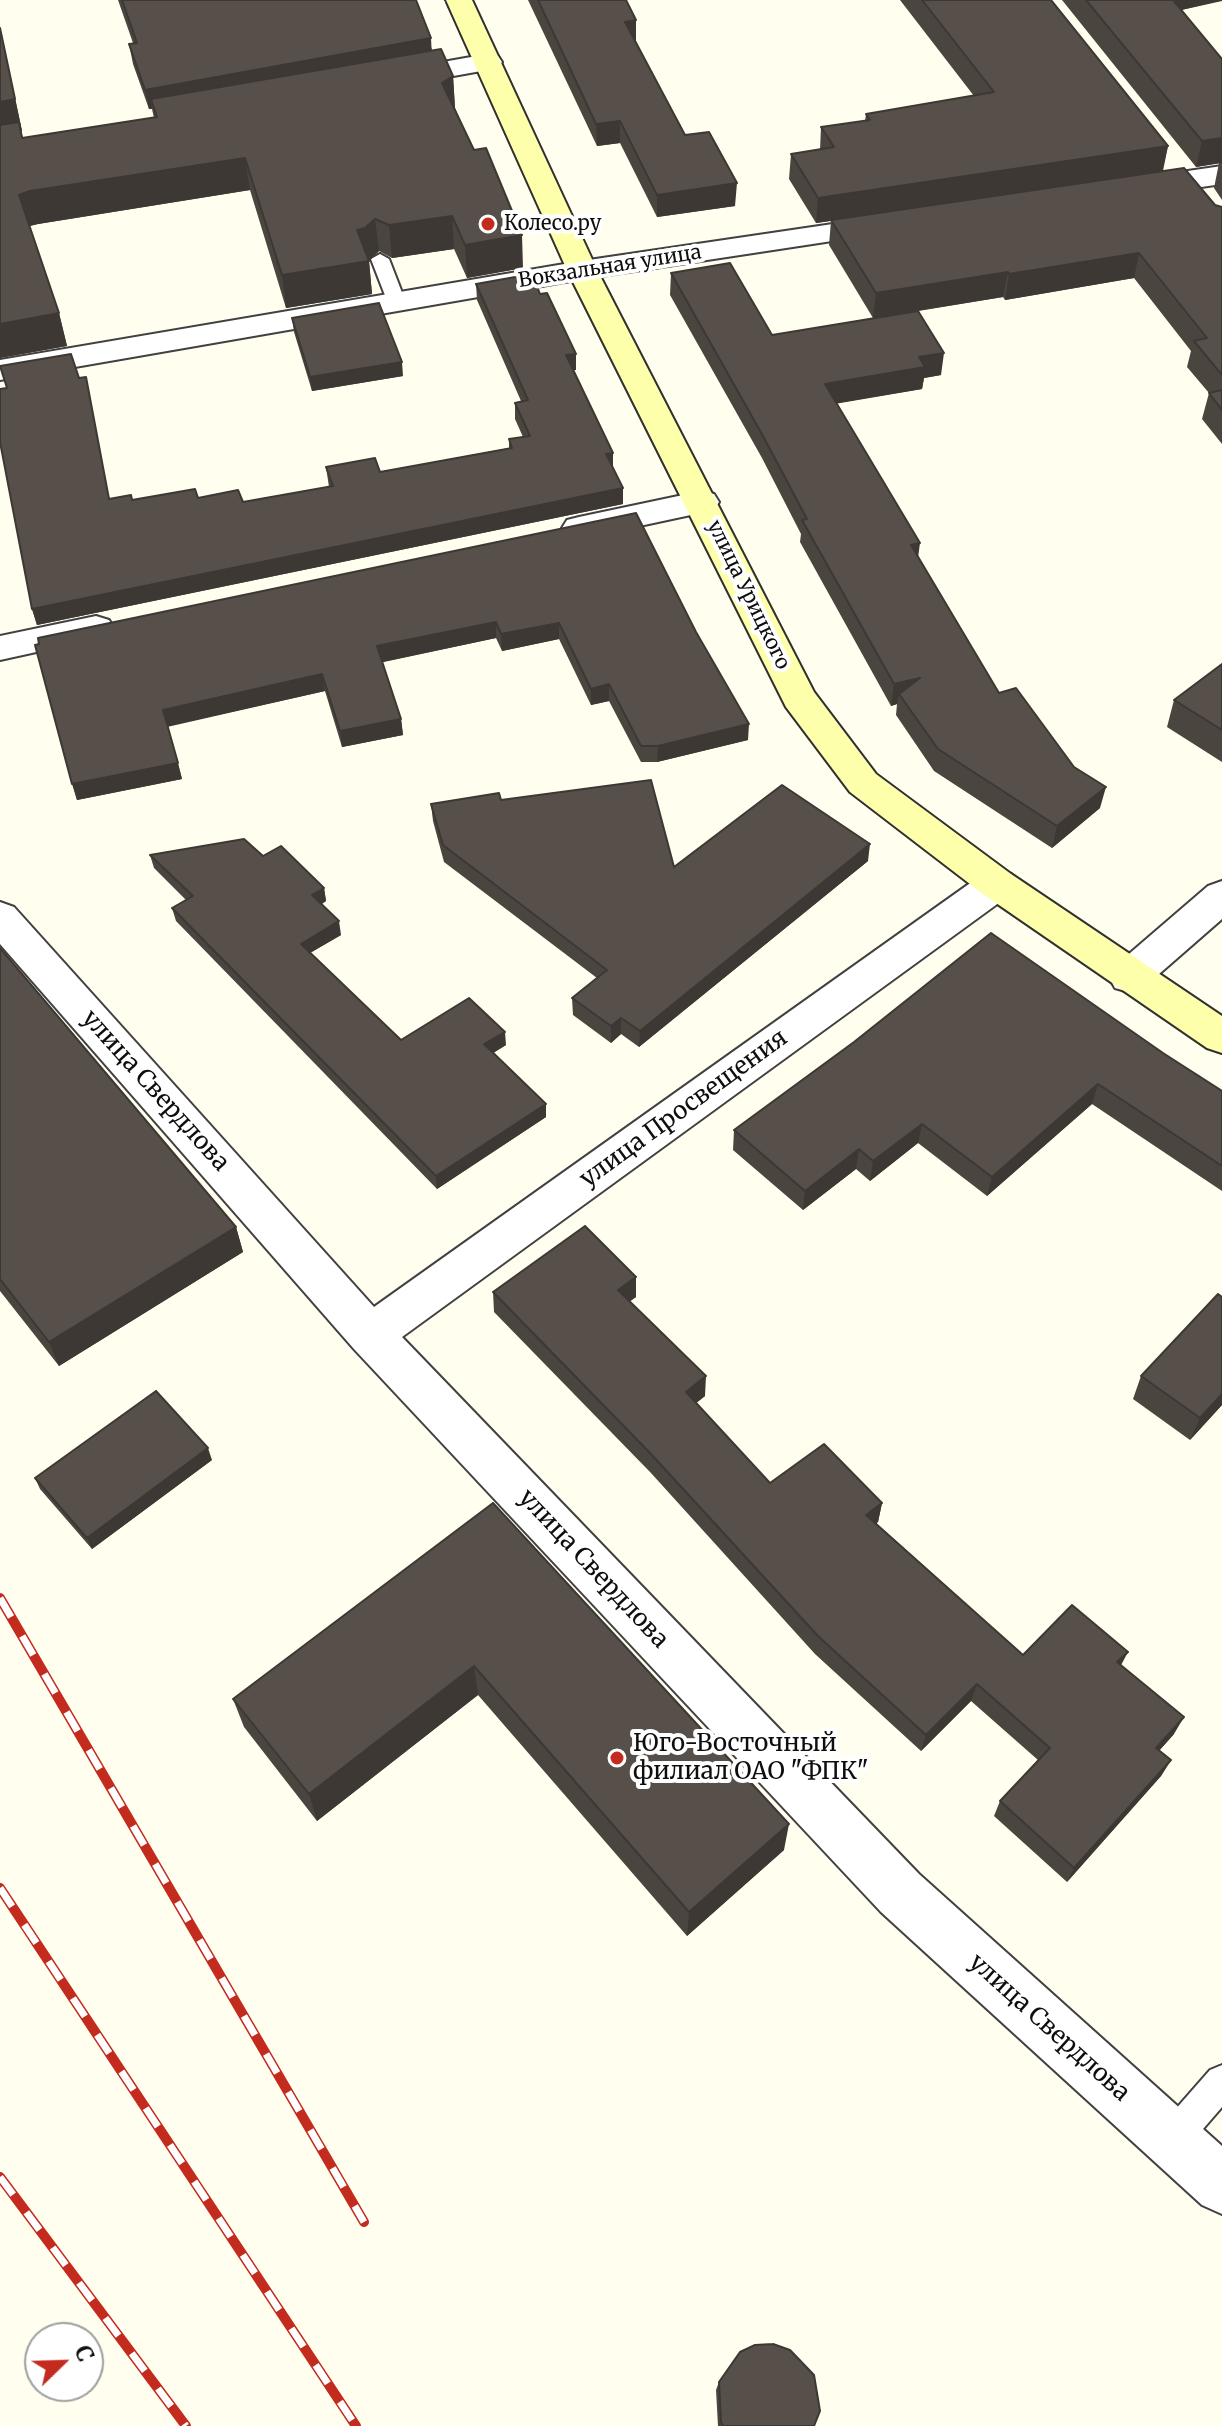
<!DOCTYPE html>
<html>
<head>
<meta charset="utf-8">
<style>
  body { margin:0 }
  #map { position:relative; width:1222px; height:2426px; overflow:hidden; background:#fffeef; font-family:Merriweather,serif }
  canvas { display:block }
  .north { position:absolute; left:24px; top:2322px; width:80px; height:80px; box-sizing:border-box; background:#fff; border:2px solid #9f9f9f; border-radius:50%; rotate:67deg; font-size:22px; font-weight:700; line-height:32px; text-align:center; color:#0e0e0e }
  .north::after { content:''; display:block; margin:auto; width:28px; height:36px; background:#c42b1f; clip-path:polygon(50% 0,100% 100%,50% 72%,0 100%) }
</style>
</head>
<body>
<div id="map">
<canvas width="1222" height="2426"></canvas>
<div class="north">С</div>
</div>
<script>
const g = document.querySelector('canvas').getContext('2d');
g.lineJoin = 'round';
const poly = rows => new Path2D(rows.map(r => 'M' + r).join(''));
function trace(path, color, width, dash) { g.strokeStyle = color; g.lineWidth = width; g.lineCap = dash ? 'butt' : 'round'; g.setLineDash(dash || []); g.stroke(path); }
function fillPath(path, color) { g.fillStyle = color; g.fill(path, 'evenodd'); }
function write(font, color, halo, rows, align = 'center') {
  g.font = font + ' Merriweather,serif'; g.lineWidth = 8; g.setLineDash([]); g.textBaseline = 'middle'; g.strokeStyle = halo; g.fillStyle = color; for (const [text, x, y, turn = 0] of rows) {
    g.save(); g.translate(x, y); g.rotate((+turn || 0) * Math.PI / 180); g.textAlign = isNaN(turn) ? turn : align; if (halo) g.strokeText(text, 0, 0); g.fillText(text, 0, 0); g.restore();
  }
}
const lane = poly([
  [380,254,389,259,406,303,403,307,391,307,388,303,371,259,380,254],
  [1222,2065,1222,2107,1184,2151,1172,2156,1160,2151,1155,2139,1160,2127,1210,2070,1222,2065]
]);
const street = poly([
  [488,54,498,56,502,62,498,68,392,87,382,85,378,79,382,73,392,71,488,54],
  [1222,166,1222,184,1133,197,1123,194,1118,188,1123,182,1133,179,1222,166],
  [887,216,898,219,902,225,898,231,582,279,0,380,0,360,582,261,887,216],
  [702,491,714,494,719,502,714,510,579,539,567,536,562,528,567,520,579,517,702,491],
  [96,616,109,620,114,628,109,636,0,660,0,636,96,616],
  [997,870,1011,874,1017,884,1011,894,402,1337,919,1874,1222,2146,1222,2214,1202,2205,881,1912,354,1349,0,944,0,902,14,907,374,1307,983,874,997,870],
  [1222,881,1222,919,1143,988,1129,992,1115,988,1109,977,1115,966,1208,886,1222,881]
]);
const secondary = poly([
  [446,0,472,0,597,270,814,692,876,774,1011,874,1222,1016,1222,1053,1207,1048,983,894,850,792,786,707,567,270,446,0]
]);
trace(lane, '#414141', 4);
trace(street, '#414141', 4);
trace(secondary, '#303030', 4);
fillPath(lane, '#fff');
fillPath(street, '#fff');
fillPath(secondary, '#feffaa');
const rail = poly([
  [0,1598,364,2222],
  [0,1888,356,2426],
  [0,2177,186,2426]
]);
trace(rail, '#c42b1f', 10);
trace(rail, '#fff', 7, [22]);
fillPath(poly([
  [118,0,416,0,432,50,453,76,455,108,523,268,467,278,454,249,392,258,379,251,369,261,372,294,286,308,250,190,38,224,29,226,59,313,67,346,0,358,0,27,22,131,21,131,23,138,154,118,152,109,149,109,133,64,129,44,133,43],
  [528,0,626,0,636,43,685,135,735,206,657,217,620,143,597,146],
  [900,0,1051,0,1168,146,1163,171,1215,205,1222,207,1222,444,1202,419,1209,393,1187,367,1191,351,1134,278,1005,300,1003,297,918,311,941,375,924,378,922,389,837,403,918,557,999,693,1100,808,1052,848,934,771,896,715,897,704,891,706,800,542,801,534,762,458,670,295,671,273,772,335,873,318,829,245,831,221,816,223,789,179,791,154,820,150,821,127,865,121,866,114,974,96],
  [1062,0,1222,0,1181,10,1222,59,1222,200,1214,188,1219,163,1196,167],
  [476,284,540,294,576,370,574,370,613,469,623,488,623,504,37,625,32,609,110,499,132,500,198,498,243,502,329,487,326,467,380,472,509,448,509,439,523,437,515,419,515,403,521,401,477,300],
  [292,318,403,376,312,391,294,332],
  [636,513,748,740,657,762,641,762,609,701,591,705,559,639,502,651,496,638,382,662,401,719,403,735,342,747,325,691,168,726,182,779,77,800,35,645],
  [1222,664,1222,762,1167,727,1174,700],
  [501,800,674,867,868,861,639,1047,621,1034,611,1043,573,1015,572,998,597,978,444,862,433,821,431,804],
  [150,855,263,856,324,888,326,901,322,904,341,935,310,953,401,1040,506,1045,493,1053,546,1117,437,1189,176,921,172,908,186,900,154,868],
  [0,948,236,1227,243,1252,59,1366,0,1291],
  [1163,1053,1222,1091,1222,1191,1092,1104,987,1196,918,1143,870,1181,856,1169,803,1210,733,1150,734,1130],
  [493,1292,636,1297,630,1301,705,1396,696,1403,770,1483,882,1503,878,1522,876,1523,1023,1655,1121,1665,1174,1734,1159,1751,1171,1760,1161,1776,1067,1882,994,1816,1000,1801,1038,1760,971,1701,921,1751,815,1654,651,1473,494,1312],
  [1141,1376,1222,1405,1190,1440,1133,1399],
  [212,1460,92,1549,40,1489,35,1478],
  [493,1503,784,1850,687,1936,478,1695,317,1821,244,1727,233,1699],
  [719,2382,814,2426,718,2426,716,2390]
]), '#4b4540');
fillPath(poly([
  [1162,0,1222,0,1222,1,1159,15],
  [636,20,636,42,625,22],
  [0,27,22,131,21,131,26,154,0,136],
  [431,38,432,58,151,99,152,109,149,109,145,90],
  [453,76,455,108,442,83],
  [620,121,620,143,597,146,596,124],
  [1222,138,1222,163,1196,167,1202,141],
  [1168,146,1162,172,816,223,818,198],
  [245,158,250,190,38,224,26,227,19,195,30,191],
  [737,183,735,206,657,217,657,195],
  [452,216,454,249,392,258,389,225],
  [375,219,379,251,369,261,372,294,286,308,282,275],
  [522,235,523,268,467,278,465,245],
  [1139,253,1134,278,1005,300,1009,274],
  [1008,272,1003,297,873,318,876,293],
  [59,313,67,346,0,358,0,324],
  [944,353,941,375,924,378,922,389,823,406,825,384,919,357],
  [576,354,576,370,567,371,566,355],
  [402,362,403,376,312,391,310,377],
  [613,453,613,469,606,454],
  [623,488,623,504,37,625,32,609],
  [920,543,917,565,911,545],
  [496,622,496,638,379,663,377,646],
  [559,623,559,639,502,651,501,634],
  [322,674,325,691,167,727,163,710],
  [920,678,899,694,897,704,891,706,894,684],
  [609,684,609,701,591,705,591,689],
  [401,719,403,735,342,747,340,731],
  [749,724,748,740,657,762,658,746],
  [178,763,182,779,77,800,72,784],
  [1106,787,1100,808,1052,848,1057,826],
  [870,844,868,861,639,1047,640,1031],
  [324,888,326,901,314,908,312,895],
  [339,921,341,935,303,957,301,944],
  [621,1018,621,1034,611,1043,611,1026],
  [505,1032,506,1045,485,1058,484,1044],
  [1098,1084,1092,1104,987,1196,992,1177],
  [546,1104,546,1117,437,1189,436,1176],
  [922,1124,918,1143,870,1181,873,1161],
  [859,1149,856,1169,803,1210,805,1191],
  [236,1227,243,1252,59,1366,49,1342],
  [636,1277,636,1297,618,1310,618,1290],
  [706,1376,705,1396,685,1412,686,1392],
  [1222,1394,1222,1405,1190,1440,1200,1418],
  [208,1448,212,1460,92,1549,87,1538],
  [882,1503,878,1522,862,1534,866,1515],
  [1128,1652,1119,1669,1117,1662],
  [474,1666,478,1695,317,1821,309,1794],
  [977,1684,971,1701,921,1751,926,1735],
  [1184,1717,1174,1734,1147,1764,1156,1748],
  [1171,1760,1161,1776,1067,1882,1074,1868],
  [789,1824,784,1850,687,1936,689,1912]
]), '#3d3834');
const building = poly([
  [122,0,416,0,431,38,145,90,129,44,137,43,122,0],
  [538,0,626,0,636,20,625,22,685,135,709,132,737,183,657,195,620,121,596,124,538,0],
  [922,0,1051,0,1168,146,818,198,791,154,834,147,821,127,870,120,866,114,994,92,922,0],
  [1086,0,1173,0,1222,59,1222,138,1202,141,1086,0],
  [0,28,15,99,0,102,0,28],
  [441,49,453,76,442,83,474,150,486,148,522,235,465,245,452,216,389,225,375,219,365,228,357,230,369,261,282,275,245,158,30,191,19,195,59,313,0,324,0,125,19,122,22,138,157,117,151,99,441,49],
  [1184,168,1215,205,1222,207,1222,375,1194,341,1207,338,1139,253,1009,274,1008,272,876,293,831,220,1184,168],
  [730,263,772,335,918,311,944,353,919,357,925,367,825,384,920,543,911,545,999,693,1016,688,1074,767,1106,787,1057,826,938,749,899,694,920,678,894,684,802,520,807,519,763,436,671,273,730,263],
  [532,274,540,294,547,293,576,354,566,355,613,453,606,454,623,488,32,609,0,442,0,389,7,388,0,366,71,354,79,378,86,377,109,499,131,495,132,500,195,489,198,498,238,490,243,502,333,486,326,467,375,458,380,472,512,448,509,439,530,436,515,403,528,400,476,284,532,274],
  [379,303,402,362,310,377,292,318,379,303],
  [1222,390,1222,410,1209,393,1222,390],
  [636,513,696,632,749,724,658,746,641,746,609,684,591,689,559,623,501,634,496,622,377,646,401,719,340,731,322,674,163,710,178,763,72,784,35,645,39,644,38,638,636,513],
  [1222,664,1222,730,1174,700,1222,664],
  [651,780,674,867,782,785,870,844,640,1031,621,1018,611,1026,572,998,607,970,443,845,431,804,499,793,501,800,651,780],
  [244,839,263,856,281,846,324,888,312,895,339,921,301,944,401,1040,469,998,505,1032,484,1044,546,1104,436,1176,172,908,193,896,150,855,244,839],
  [991,933,1163,1053,1222,1091,1222,1166,1098,1084,992,1177,922,1124,873,1161,859,1149,805,1191,734,1130,854,1042,991,933],
  [0,948,236,1227,49,1342,0,1279,0,948],
  [585,1226,636,1277,618,1290,706,1376,686,1392,770,1483,824,1444,882,1503,866,1515,1023,1655,1072,1605,1128,1652,1117,1662,1184,1717,1156,1748,1171,1760,1074,1868,1000,1801,1050,1748,977,1684,926,1735,818,1636,651,1454,493,1292,585,1226],
  [1218,1294,1222,1297,1222,1394,1200,1418,1141,1376,1218,1294],
  [156,1391,208,1448,87,1538,35,1478,156,1391],
  [493,1503,789,1824,689,1912,474,1666,309,1794,233,1699,493,1503],
  [773,2344,790,2350,814,2375,820,2411,814,2426,723,2426,721,2422,719,2382,740,2352,755,2345,773,2344]
]);
fillPath(building, '#57504a');
trace(building, '#3d3834', 2);
for (const [x, y, r, color] of [
  [488,224,8,"#c42b1f"],
  [617,1758,8,"#c42b1f"]
]) { const dot = new Path2D(); dot.arc(x, y, r, 0, 2 * Math.PI); g.fillStyle = color; g.fill(dot); trace(dot, '#fff', 3); }
write('20px', '#0e0e0e', '#fff', [
  ["Колесо.ру",504,224]
], 'left');
write('20px', '#0e0e0e', '#fff', [
  ["Вокзальная улица",610,267,-9],
  ["улица Урицкого",748,595,64]
]);
write('24px', '#0e0e0e', '#fff', [
  ["улица Свердлова",155,1091,48],
  ["улица Просвещения",684,1109,-36],
  ["улица Свердлова",593,1569,47],
  ["улица Свердлова",1049,2028,42]
]);
write('24px', '#0e0e0e', '#fff', [
  ["Юго-Восточный",633,1744],
  ["филиал ОАО \"ФПК\"",633,1772]
], 'left');
</script>
</body>
</html>
